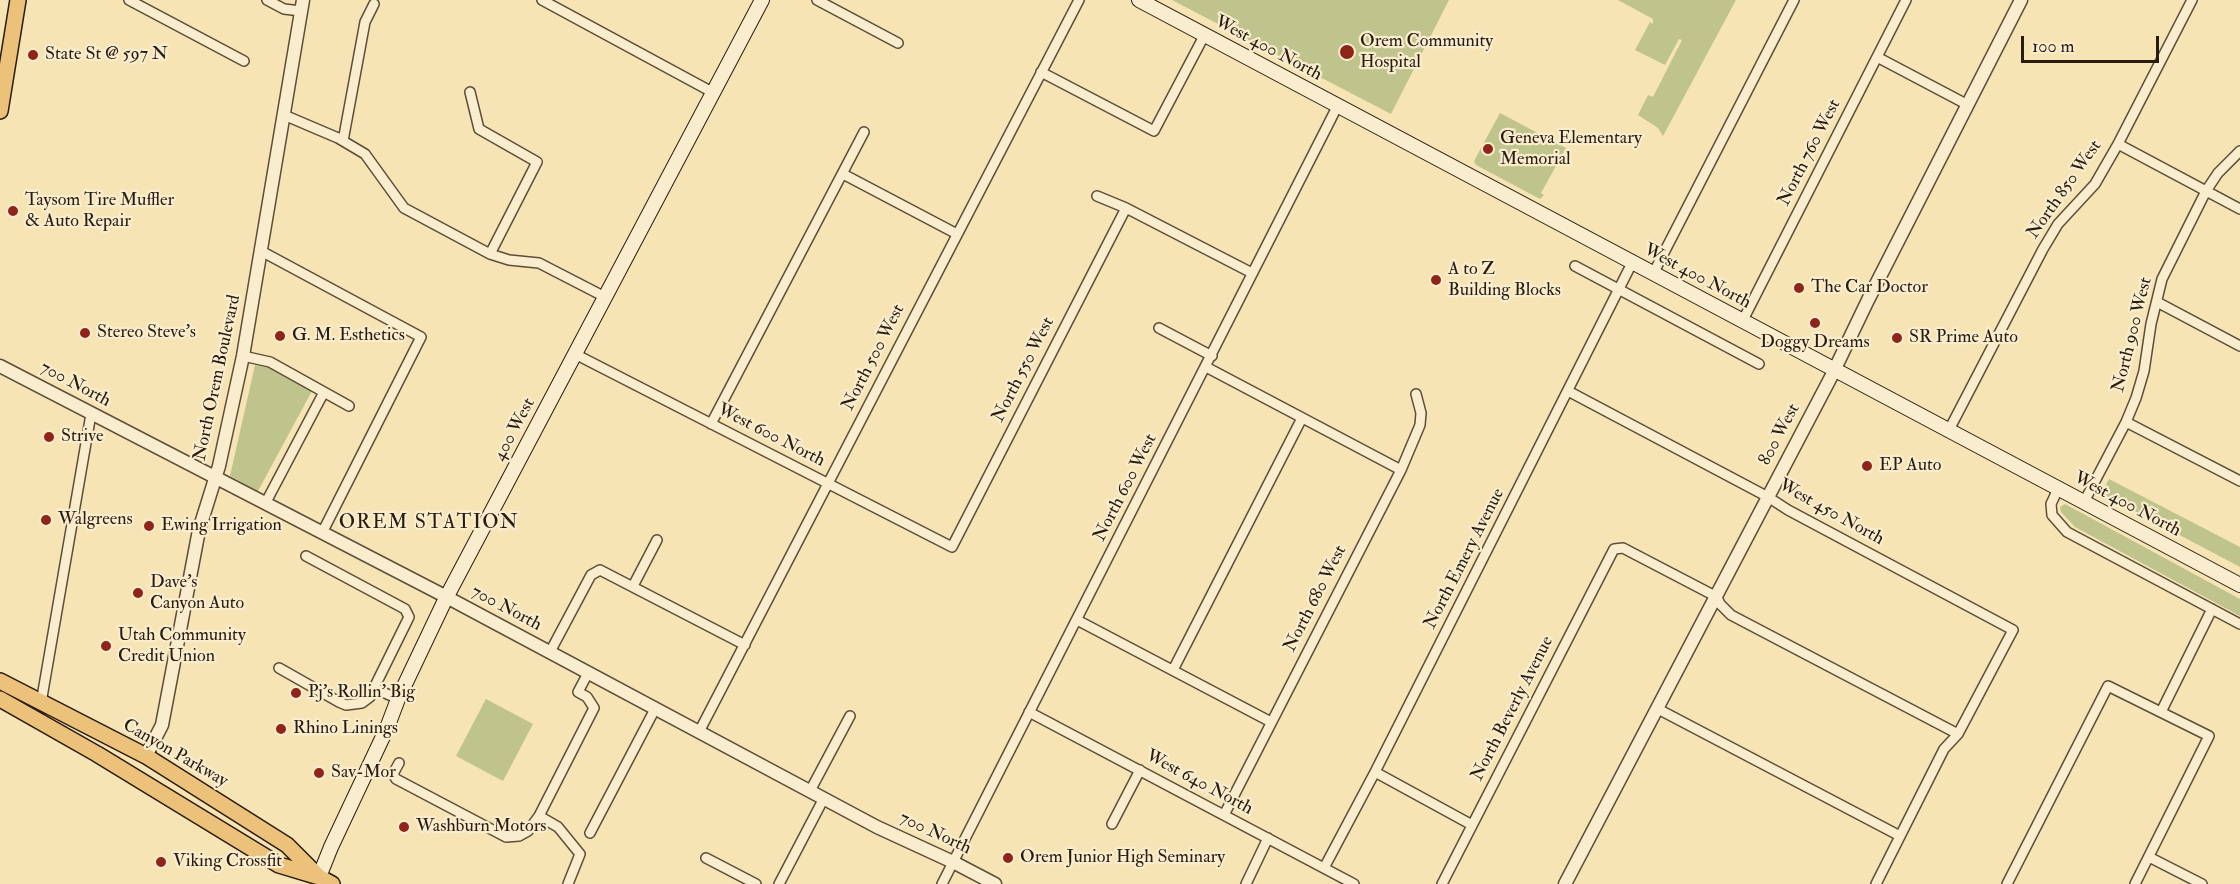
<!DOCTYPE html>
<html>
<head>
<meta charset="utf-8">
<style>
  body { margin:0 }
  #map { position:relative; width:2240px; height:884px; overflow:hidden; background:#f7e4b4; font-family:"IM FELL Double Pica",serif }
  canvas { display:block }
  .scale { position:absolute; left:2021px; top:36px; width:138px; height:27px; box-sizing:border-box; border:3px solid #281c11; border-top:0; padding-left:8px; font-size:18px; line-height:21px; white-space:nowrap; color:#281c11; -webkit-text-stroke:4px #faedce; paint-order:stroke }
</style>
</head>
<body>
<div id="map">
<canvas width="2240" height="884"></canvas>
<div class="scale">100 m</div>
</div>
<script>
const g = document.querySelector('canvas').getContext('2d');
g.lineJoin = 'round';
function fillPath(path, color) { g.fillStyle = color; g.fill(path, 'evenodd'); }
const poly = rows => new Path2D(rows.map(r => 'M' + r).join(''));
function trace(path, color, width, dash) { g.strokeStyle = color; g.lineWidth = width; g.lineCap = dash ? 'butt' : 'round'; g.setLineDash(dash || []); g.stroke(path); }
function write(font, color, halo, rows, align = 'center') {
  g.font = font + ' "IM FELL Double Pica",serif'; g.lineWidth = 4.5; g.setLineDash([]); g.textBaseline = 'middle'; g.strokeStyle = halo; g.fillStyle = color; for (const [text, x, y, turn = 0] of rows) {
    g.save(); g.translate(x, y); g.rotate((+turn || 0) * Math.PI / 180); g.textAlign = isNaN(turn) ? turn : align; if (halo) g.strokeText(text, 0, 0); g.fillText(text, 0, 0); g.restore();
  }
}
fillPath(poly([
  [1172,0,1449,0,1391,114],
  [1618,0,1736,0,1663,136,1658,128,1638,115,1648,95,1653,97,1682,40,1679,39,1665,65,1635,50,1650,22,1653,24,1653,19],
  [1500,113,1566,148,1541,193,1544,195,1540,199,1476,165,1474,161],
  [255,365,271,368,312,391,258,491,230,476],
  [2109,479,2240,547,2240,567,2104,495,2103,490],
  [2065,504,2240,599,2240,616,2075,527,2061,512,2060,507],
  [486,699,533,724,503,781,456,756]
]), '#bec48b');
const minor = poly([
  [129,0,244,61],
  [267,0,284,9,301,11],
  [542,0,712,92],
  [817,0,898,43],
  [1877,57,1968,105],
  [1041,72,1154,131,1204,36],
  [470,92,479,129,537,162,490,254],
  [284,115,338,138,365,154,404,208,490,254,509,260,539,263,605,297],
  [343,141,365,22,374,4],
  [2118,144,2240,209],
  [843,174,957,234],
  [1097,196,1126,208,1252,273],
  [261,251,421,337,322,533],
  [1575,266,1759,364],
  [1653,274,1794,0],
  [2157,302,2240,346],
  [1742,322,1906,0],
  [1159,328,1212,356],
  [575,354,952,547,1126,208],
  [243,356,270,362,349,406],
  [1206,367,1401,470],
  [1568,391,1768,497,1788,510,2013,630,1958,734,1944,749,1876,884],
  [2126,422,2240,481],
  [711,424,864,132],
  [1949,430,2043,249,2058,224,2095,184,2118,144,2192,0],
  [2058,489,2051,504,2052,515,2067,532,2240,624],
  [2084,502,2126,422,2136,398,2144,371,2151,324,2162,279,2206,191,2218,173,2240,151],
  [265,504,324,392],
  [633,586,657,540],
  [1077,620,1271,722],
  [550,652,591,575,600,570,745,645],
  [279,668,339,702,346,705,362,703,370,697,374,688,409,617,405,609,306,556],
  [1173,670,1302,418],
  [374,688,398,699],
  [41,703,91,414],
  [1658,709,1900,836],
  [1029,712,1354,884],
  [2161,712,2212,609],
  [699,732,1079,0],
  [399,763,393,774,396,779,506,837,519,836,528,831,539,816,594,708,587,697,578,692,588,673],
  [1375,772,1472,825],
  [810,791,850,716],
  [1224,815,1401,470,1420,425,1421,413,1416,394],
  [539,816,558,827,580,854,568,884],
  [1112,824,1140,770],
  [590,833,655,709],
  [2149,857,2202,884],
  [706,858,756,884],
  [1324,868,1375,772,1632,263],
  [779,884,824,798],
  [942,884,1337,107],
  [1246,884,1268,838],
  [1442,884,1614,549,1623,548,1717,597,1720,604,1731,615,1958,734],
  [2007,884,2108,686,2209,736,2135,884]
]);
const tertiary = poly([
  [0,366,439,593,877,827,953,862,995,884],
  [146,756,162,725,199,530,219,466,243,356,303,0],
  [1565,884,1831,377,1868,300,2021,0]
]);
const secondary = poly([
  [1139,0,2240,585],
  [319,877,331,847,387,728,398,699,446,598,762,0]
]);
const primary = poly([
  [0,111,18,0]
]);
const trunk = poly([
  [0,681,146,756,287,845,317,875],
  [0,699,97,754,279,865,319,877,332,884]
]);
trace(minor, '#5c4e3a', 12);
trace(tertiary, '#5c4e3a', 15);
trace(secondary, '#281c11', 16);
trace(primary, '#281c11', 18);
trace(trunk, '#281c11', 18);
trace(minor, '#faedce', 9);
trace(tertiary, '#faedce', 12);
trace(secondary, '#faedce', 14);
trace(primary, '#ecc27a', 15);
trace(trunk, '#ecc27a', 15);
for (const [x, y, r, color] of [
  [1347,52,8,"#8f2418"],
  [33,55,6,"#8f2418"],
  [1488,149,6,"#8f2418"],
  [13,211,6,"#8f2418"],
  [1436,280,6,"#8f2418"],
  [1799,288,6,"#8f2418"],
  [1815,323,6,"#8f2418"],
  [85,333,6,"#8f2418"],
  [280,336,6,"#8f2418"],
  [1897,338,6,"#8f2418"],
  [49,437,6,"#8f2418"],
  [1867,466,6,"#8f2418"],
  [46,520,6,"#8f2418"],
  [149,526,6,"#8f2418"],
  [138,593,6,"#8f2418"],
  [106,646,6,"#8f2418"],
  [296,693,6,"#8f2418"],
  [281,729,6,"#8f2418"],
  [319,773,6,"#8f2418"],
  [404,827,6,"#8f2418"],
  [1008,858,6,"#8f2418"],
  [161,862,6,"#8f2418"]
]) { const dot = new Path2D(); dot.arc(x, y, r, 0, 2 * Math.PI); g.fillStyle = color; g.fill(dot); trace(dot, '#faedce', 2); }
write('18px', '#281c11', '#faedce', [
  ["Orem Community",1360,42],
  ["Hospital",1360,63],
  ["State St @ 597 N",45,55],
  ["Geneva Elementary",1500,139],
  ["Memorial",1500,160],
  ["Taysom Tire Muffler",25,201],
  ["& Auto Repair",25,222],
  ["A to Z",1448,270],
  ["Building Blocks",1448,291],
  ["The Car Doctor",1811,288],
  ["Stereo Steve's",97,333],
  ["G. M. Esthetics",292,336],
  ["SR Prime Auto",1909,338],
  ["Doggy Dreams",1815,343,"center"],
  ["Strive",61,437],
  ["EP Auto",1879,466],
  ["Walgreens",58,520],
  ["Ewing Irrigation",161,526],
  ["Dave's",150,583],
  ["Canyon Auto",150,604],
  ["Utah Community",118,636],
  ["Credit Union",118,657],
  ["Pj's Rollin' Big",308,693],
  ["Rhino Linings",293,729],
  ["Sav-Mor",331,773],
  ["Washburn Motors",416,827],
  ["Orem Junior High Seminary",1020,858],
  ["Viking Crossfit",173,862]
], 'left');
write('18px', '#281c11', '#faedce', [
  ["West 400 North",1268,49,28],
  ["North 760 West",1810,153,-63],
  ["North 850 West",2065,190,-55],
  ["West 400 North",1697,277,28],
  ["North 900 West",2133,335,-76],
  ["North 500 West",874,358,-63],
  ["North 550 West",1024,370,-63],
  ["North Orem Boulevard",218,378,-78],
  ["700 North",75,385,28],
  ["400 West",515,430,-62],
  ["800 West",1780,435,-62],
  ["West 600 North",771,436,27],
  ["North 600 West",1126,488,-63],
  ["West 400 North",2127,505,28],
  ["West 450 North",1831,513,29],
  ["North Emery Avenue",1465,559,-63],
  ["North 680 West",1316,599,-63],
  ["700 North",506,609,28],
  ["North Beverly Avenue",1513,709,-63],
  ["Canyon Parkway",175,754,30],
  ["West 640 North",1199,783,28],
  ["700 North",935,834,25]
]);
g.letterSpacing = '1.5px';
write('20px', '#281c11', '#faedce', [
  ["OREM STATION",429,524]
]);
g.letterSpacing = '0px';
</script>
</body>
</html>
